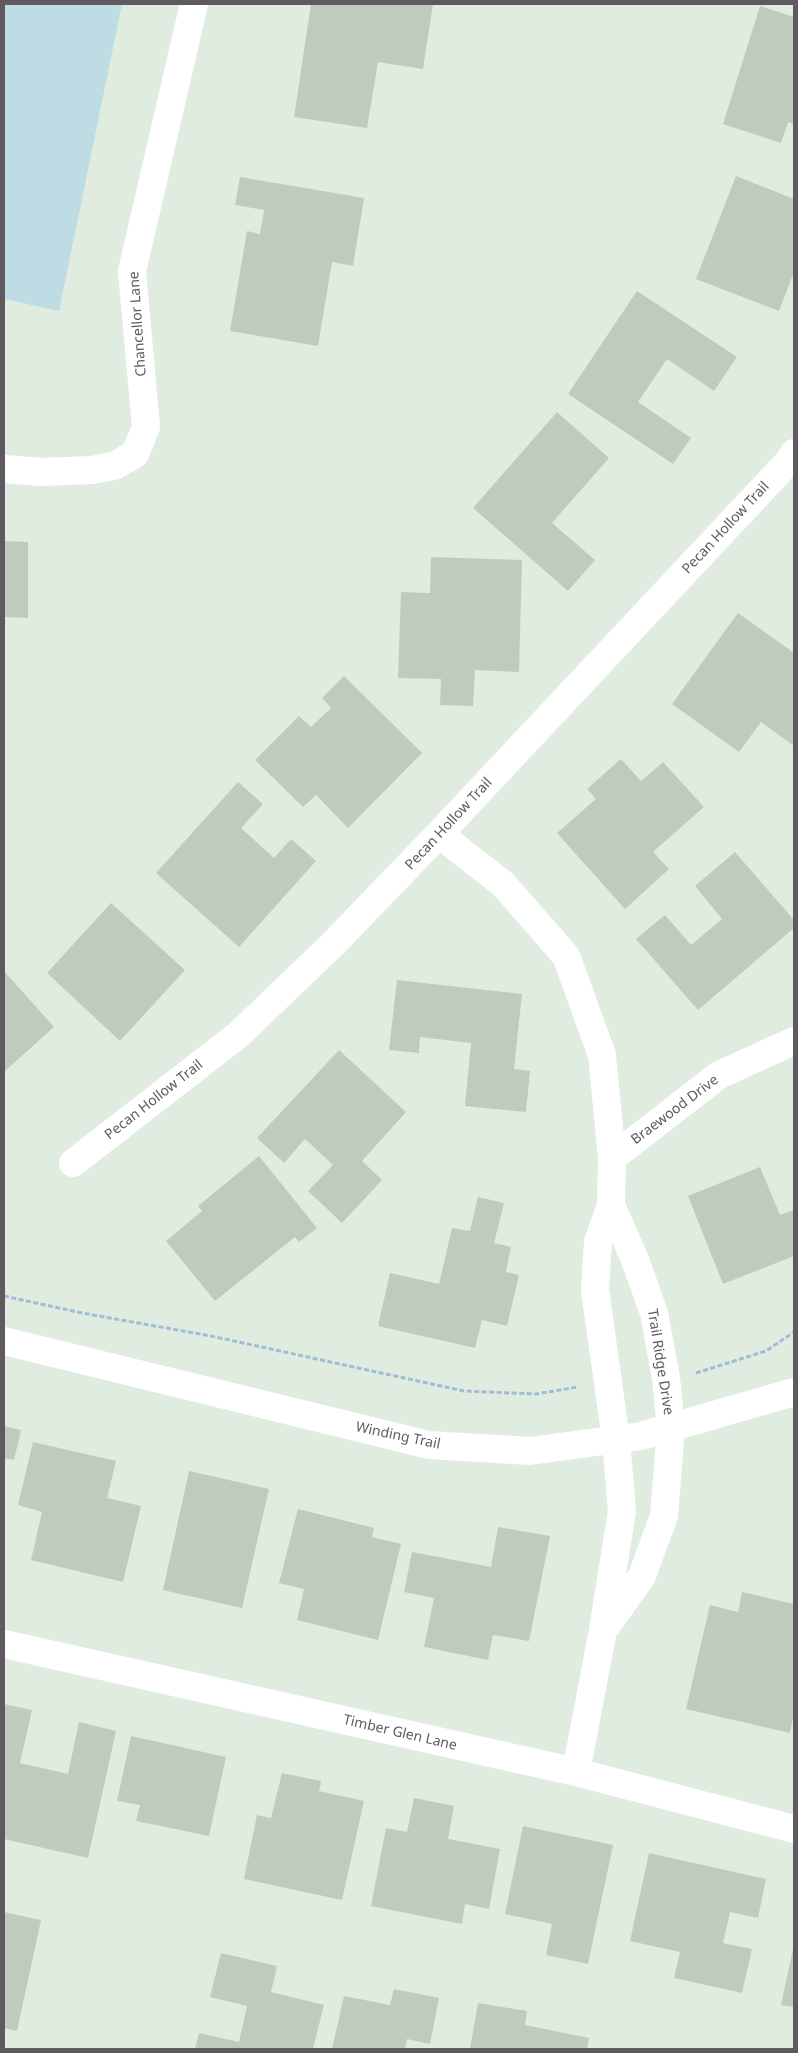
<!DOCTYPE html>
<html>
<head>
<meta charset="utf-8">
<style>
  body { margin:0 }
  #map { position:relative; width:798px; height:2053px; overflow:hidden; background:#e1ece1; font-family:"Noto Sans",sans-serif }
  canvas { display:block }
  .frame { position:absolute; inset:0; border:5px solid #605962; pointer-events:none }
</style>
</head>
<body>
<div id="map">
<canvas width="798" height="2053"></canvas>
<div class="frame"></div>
</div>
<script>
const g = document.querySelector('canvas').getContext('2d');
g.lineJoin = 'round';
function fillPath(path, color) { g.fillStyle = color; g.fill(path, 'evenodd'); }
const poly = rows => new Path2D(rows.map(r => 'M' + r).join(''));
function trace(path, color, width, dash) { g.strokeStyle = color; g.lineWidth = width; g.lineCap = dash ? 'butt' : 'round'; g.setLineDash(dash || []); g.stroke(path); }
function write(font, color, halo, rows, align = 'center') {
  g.font = font + ' "Noto Sans",sans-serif'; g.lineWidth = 4.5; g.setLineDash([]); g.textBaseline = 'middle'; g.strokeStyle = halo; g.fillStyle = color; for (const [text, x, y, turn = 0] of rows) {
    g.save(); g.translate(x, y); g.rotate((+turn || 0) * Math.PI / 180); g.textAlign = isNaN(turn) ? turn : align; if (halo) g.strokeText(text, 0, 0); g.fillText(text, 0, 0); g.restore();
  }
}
fillPath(poly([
  [4,4,122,4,59,311,4,299]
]), '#bddce4');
fillPath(poly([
  [311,4,433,4,423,69,378,62,367,128,294,117],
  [760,6,794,17,794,124,788,122,781,143,723,124],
  [736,176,794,199,794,272,779,311,696,279],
  [240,177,364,198,353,266,332,262,318,346,230,331,247,231,260,234,264,210,235,205],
  [637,291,737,357,714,391,667,359,638,402,691,438,673,464,568,394],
  [557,412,609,458,552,523,595,560,568,591,473,508],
  [4,541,28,542,28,618,4,617],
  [431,557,522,560,519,672,475,670,473,706,440,705,441,679,398,678,401,592,430,593],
  [738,613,794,653,794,746,761,722,739,752,672,704],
  [344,676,422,753,348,828,316,795,303,807,255,760,299,716,311,727,331,708,322,698],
  [621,759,641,781,663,762,704,807,653,852,669,869,625,909,557,833,596,799,587,789],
  [238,782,263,804,241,828,274,858,291,839,316,861,239,947,156,873],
  [735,852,794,920,794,928,698,1010,636,939,665,915,691,945,722,919,695,886],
  [111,903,185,970,120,1041,47,973],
  [4,971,54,1027,4,1072],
  [397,980,522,994,514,1069,530,1071,526,1112,465,1106,471,1043,420,1037,419,1053,389,1050],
  [339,1050,406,1112,362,1161,382,1180,342,1223,308,1191,333,1165,305,1139,284,1163,257,1138],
  [259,1156,317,1228,299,1242,295,1237,215,1301,166,1241,202,1211,198,1206],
  [760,1167,780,1215,794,1210,794,1256,723,1284,688,1196],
  [478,1197,504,1203,494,1243,511,1247,506,1272,519,1275,507,1326,482,1320,475,1348,378,1326,390,1273,439,1284,452,1228,470,1231],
  [4,1426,21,1430,14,1460,4,1458],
  [33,1442,116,1461,107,1498,141,1506,123,1582,31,1560,42,1512,18,1505],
  [189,1471,269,1489,242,1608,163,1590],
  [298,1509,374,1528,372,1537,401,1544,378,1640,297,1620,304,1589,279,1583],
  [498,1527,550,1536,529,1641,493,1635,488,1660,424,1647,434,1598,404,1592,412,1552,491,1567],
  [742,1592,794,1604,794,1712,790,1733,686,1709,710,1605,738,1612],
  [4,1704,32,1710,20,1763,68,1774,79,1722,116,1731,88,1858,4,1839],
  [131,1736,226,1757,209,1836,136,1821,140,1805,117,1801],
  [282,1773,321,1781,319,1791,364,1801,342,1900,244,1879,257,1815,271,1818],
  [414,1798,454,1806,448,1839,500,1849,489,1909,465,1904,462,1924,371,1906,386,1828,407,1832],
  [523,1826,613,1845,588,1964,546,1955,552,1924,505,1914],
  [649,1853,766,1879,758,1918,730,1912,723,1943,752,1949,742,1993,674,1978,680,1952,630,1941],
  [4,1912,41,1920,17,2031,4,2028],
  [793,1949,794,1949,794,2007,781,2005],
  [221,1953,277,1966,271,1992,324,2005,313,2049,195,2049,199,2033,239,2042,247,2006,210,1997],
  [394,1989,439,1998,430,2044,407,2039,405,2049,332,2049,344,1996,390,2005],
  [478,2003,527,2011,525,2025,589,2038,587,2049,470,2049]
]), '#c1cabf');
trace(poly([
  [4,1296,82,1313,211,1336,464,1391,536,1394,578,1387],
  [696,1373,766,1351,794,1332]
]), '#a0bcd6', 3, [5, 2.5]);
trace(poly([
  [4,469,41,472,92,470,114,466,135,454,146,427,132,271,194,4],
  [439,834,503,884,566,956,602,1055,612,1158,611,1205,598,1242,595,1290,616,1440,622,1511,603,1630,576,1772],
  [612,1158,719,1075,794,1041],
  [73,1163,238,1035,333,944,439,834,788,462,794,453],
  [4,1341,429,1445,530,1451,641,1436,794,1392],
  [607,1625,642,1576,664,1516,671,1428,666,1378,654,1313,635,1260,611,1205],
  [4,1644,576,1772,794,1829]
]), '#fff', 28);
write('14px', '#605962', '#fff', [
  ["Chancellor Lane",138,324,-94],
  ["Pecan Hollow Trail",726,528,-47],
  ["Pecan Hollow Trail",449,824,-47],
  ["Pecan Hollow Trail",154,1100,-38],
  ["Braewood Drive",675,1110,-37],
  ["Trail Ridge Drive",660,1362,81],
  ["Winding Trail",398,1436,12],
  ["Timber Glen Lane",400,1733,13]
]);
</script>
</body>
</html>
